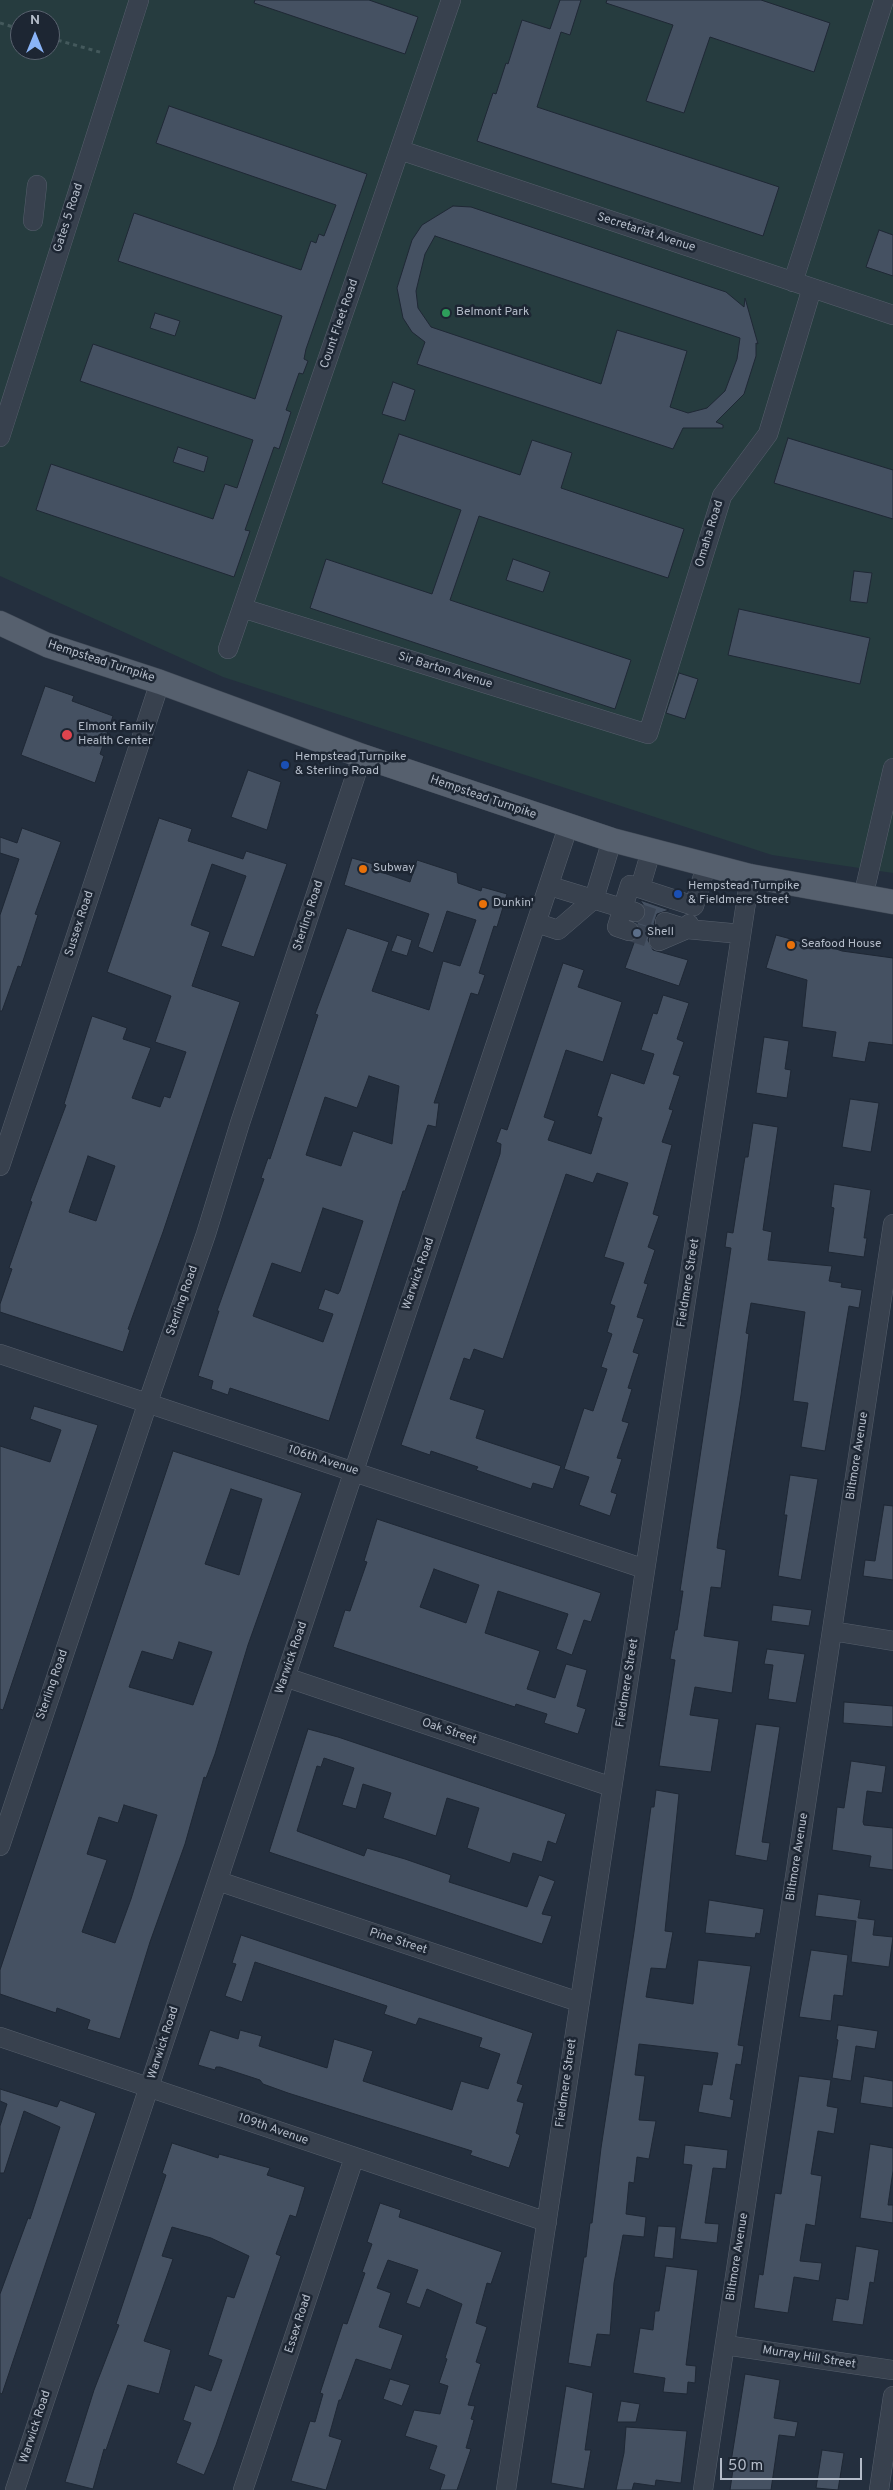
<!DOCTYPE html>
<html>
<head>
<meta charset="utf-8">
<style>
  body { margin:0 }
  #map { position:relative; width:893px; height:2490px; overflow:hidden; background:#242f3e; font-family:Overpass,sans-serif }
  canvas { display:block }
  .north { position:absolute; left:10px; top:10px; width:50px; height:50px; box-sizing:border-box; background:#1d2633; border:1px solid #59626f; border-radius:50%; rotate:0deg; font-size:14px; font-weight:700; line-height:20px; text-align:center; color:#b4bcc9 }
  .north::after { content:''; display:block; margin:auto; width:18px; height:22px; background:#8ab4f8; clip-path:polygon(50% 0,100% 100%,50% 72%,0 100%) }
  .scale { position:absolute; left:720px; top:2458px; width:142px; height:22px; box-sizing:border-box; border:2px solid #b4bcc9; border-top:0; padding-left:6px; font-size:15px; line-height:18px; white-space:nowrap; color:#b4bcc9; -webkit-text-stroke:4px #1d2633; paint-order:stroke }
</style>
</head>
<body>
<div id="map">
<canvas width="893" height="2490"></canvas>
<div class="north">N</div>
<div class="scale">50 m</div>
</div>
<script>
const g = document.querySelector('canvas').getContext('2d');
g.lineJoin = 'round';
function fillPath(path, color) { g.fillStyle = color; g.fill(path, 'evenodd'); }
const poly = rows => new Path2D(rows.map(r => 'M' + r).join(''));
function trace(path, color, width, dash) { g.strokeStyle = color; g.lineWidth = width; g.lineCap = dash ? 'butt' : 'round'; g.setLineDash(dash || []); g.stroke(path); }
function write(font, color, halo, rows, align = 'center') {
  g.font = font + ' Overpass,sans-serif'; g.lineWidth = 5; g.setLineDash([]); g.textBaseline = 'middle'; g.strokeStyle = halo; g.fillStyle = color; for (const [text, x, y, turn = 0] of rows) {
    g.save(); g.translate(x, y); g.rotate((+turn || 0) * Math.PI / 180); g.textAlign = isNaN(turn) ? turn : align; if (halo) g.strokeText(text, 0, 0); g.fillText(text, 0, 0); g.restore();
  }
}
fillPath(poly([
  [0,0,893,0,893,873,772,855,223,677,0,576],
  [20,20,50,20,50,50,20,50]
]), '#263c3f');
const building = poly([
  [255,0,369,0,418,17,405,54,254,3,255,0],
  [560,0,581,0,570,35,561,32,537,107,779,187,763,236,477,141,493,93,496,94,506,63,508,64,522,20,550,29,560,0],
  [607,0,761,0,830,23,814,72,710,37,684,113,646,101,673,25,606,3,607,0],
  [169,106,367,174,306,349,304,359,308,361,303,374,299,373,286,410,291,412,279,449,274,447,245,530,250,531,234,577,36,510,51,464,213,519,225,484,237,488,253,440,80,381,93,344,255,399,282,316,118,261,134,213,301,270,311,241,316,243,319,234,324,236,336,205,156,143,169,106],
  [453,206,471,207,726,292,744,307,745,298,758,344,756,343,756,356,744,394,716,422,723,425,723,428,683,428,673,449,417,364,425,342,412,332,403,318,397,288,412,240,422,225,453,206],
  [435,236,740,338,737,359,725,391,707,408,688,413,670,407,687,351,617,330,601,384,431,327,418,308,416,291,425,254,435,236],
  [879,230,893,235,893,276,866,267,879,230],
  [155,313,180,321,175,336,150,328,155,313],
  [393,382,415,390,405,421,382,414,393,382],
  [399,434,520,475,532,440,572,453,561,488,684,529,668,578,479,516,450,600,631,660,615,709,310,608,326,559,432,594,461,510,382,483,399,434],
  [788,438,893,470,893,519,774,483,788,438],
  [178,447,208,457,204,472,173,462,178,447],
  [513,559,550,572,543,592,506,580,513,559],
  [854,571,872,573,867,603,850,601,854,571],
  [739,609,870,638,860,684,728,655,739,609],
  [679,673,698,679,685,719,666,713,679,673],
  [45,686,74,696,72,701,113,716,100,754,104,756,95,783,21,755,45,686],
  [248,770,281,782,267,830,231,817,248,770],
  [159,818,192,829,188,841,243,859,246,851,287,864,254,957,221,946,246,876,212,864,191,925,210,932,192,986,240,1002,163,1232,128,1329,130,1330,123,1352,0,1312,0,1304,12,1269,9,1268,32,1202,30,1201,66,1105,64,1104,92,1016,127,1028,123,1039,151,1048,132,1098,160,1107,164,1096,170,1098,186,1052,155,1042,171,996,107,972,159,818],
  [88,1156,115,1166,96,1221,69,1212,88,1156],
  [22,828,61,842,35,914,38,915,21,967,18,966,2,1011,0,1011,0,915,19,859,0,853,0,837,17,843,22,828],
  [352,858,377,865,375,870,410,882,417,860,457,873,458,883,481,891,482,887,507,894,497,927,494,926,479,973,485,975,478,995,471,993,434,1103,439,1103,436,1127,428,1125,405,1191,403,1191,329,1421,230,1388,228,1395,211,1389,213,1381,198,1376,219,1311,217,1311,264,1179,261,1178,268,1158,270,1159,318,1015,315,1014,347,928,389,942,372,991,429,1010,443,961,460,966,476,920,447,911,433,953,418,947,429,914,344,885,352,858],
  [369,1076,399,1086,392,1144,353,1131,341,1166,306,1155,325,1097,357,1108,369,1076],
  [323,1208,363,1221,340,1291,338,1294,325,1289,318,1309,333,1314,323,1342,253,1316,272,1263,301,1273,323,1208],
  [640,900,669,910,657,914,654,924,657,930,650,934,648,940,653,950,688,960,679,986,625,968,635,940,640,934,637,923,642,921,646,915,646,909,640,900],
  [397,935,412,940,407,956,391,951,397,935],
  [776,935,817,946,818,943,842,951,893,958,893,1045,869,1042,865,1062,832,1057,836,1032,802,1027,807,980,766,968,776,935],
  [563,963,584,970,578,987,622,1002,603,1062,566,1050,544,1117,555,1121,548,1140,591,1154,602,1118,597,1116,611,1073,644,1084,654,1054,641,1050,653,1013,657,1014,663,995,689,1003,677,1039,684,1042,673,1074,680,1076,669,1109,673,1110,662,1142,672,1145,653,1214,659,1216,648,1247,655,1250,644,1283,648,1284,637,1317,644,1319,633,1352,639,1354,628,1388,632,1389,622,1421,629,1423,617,1458,622,1459,611,1492,617,1494,610,1516,579,1505,589,1477,564,1469,584,1408,593,1411,607,1369,601,1367,612,1334,607,1332,615,1306,610,1304,624,1263,604,1257,628,1183,597,1173,593,1183,566,1174,503,1359,474,1349,470,1360,464,1358,450,1399,485,1410,476,1438,561,1466,553,1489,533,1483,531,1489,476,1470,478,1467,431,1451,430,1455,401,1445,500,1154,501,1144,496,1142,501,1128,507,1130,563,963],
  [764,1037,789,1041,785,1069,791,1070,787,1098,756,1093,764,1037],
  [850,1099,879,1103,871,1152,842,1147,850,1099],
  [753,1123,778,1127,763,1230,772,1232,768,1260,832,1266,829,1281,842,1283,841,1287,862,1290,859,1308,849,1306,825,1451,801,1447,808,1403,793,1401,805,1312,751,1303,746,1333,749,1334,741,1395,718,1539,717,1548,726,1550,721,1588,711,1587,704,1636,739,1641,732,1693,695,1687,690,1715,719,1719,711,1772,659,1766,675,1660,670,1659,675,1630,677,1630,683,1591,680,1591,731,1248,725,1247,727,1232,733,1233,745,1157,748,1157,753,1123],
  [834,1184,871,1190,864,1238,867,1238,864,1257,828,1252,834,1208,831,1207,834,1184],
  [34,1406,98,1425,3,1710,0,1709,0,1446,50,1462,61,1430,30,1419,34,1406],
  [173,1451,302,1493,248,1645,215,1754,206,1778,204,1777,185,1844,150,1942,120,2039,87,2029,90,2020,57,2008,56,2013,0,1994,0,1970,173,1451],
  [231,1489,262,1499,239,1575,205,1564,231,1489],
  [179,1642,212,1652,193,1705,129,1687,142,1651,173,1660,179,1642],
  [124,1805,157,1815,131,1899,115,1943,82,1932,107,1860,87,1854,99,1817,118,1823,124,1805],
  [790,1475,818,1479,801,1580,778,1576,787,1515,784,1515,790,1475],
  [884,1505,893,1506,893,1580,863,1576,865,1560,875,1561,884,1505],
  [377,1519,601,1593,591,1622,584,1620,572,1655,556,1649,568,1614,498,1591,485,1633,540,1651,527,1689,555,1698,566,1664,587,1670,577,1706,586,1709,578,1734,544,1723,547,1714,516,1704,515,1707,333,1647,345,1610,350,1611,367,1562,364,1561,377,1519],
  [434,1569,479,1585,466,1623,420,1607,434,1569],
  [773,1605,812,1610,809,1626,771,1621,773,1605],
  [767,1649,805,1654,796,1703,768,1699,773,1665,764,1664,767,1649],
  [844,1702,893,1706,893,1727,843,1723,844,1702],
  [756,1724,780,1727,762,1842,770,1843,767,1861,735,1855,756,1724],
  [308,1729,338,1737,566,1814,556,1844,548,1841,542,1862,513,1853,510,1863,467,1848,479,1808,447,1798,436,1836,383,1818,391,1793,363,1784,356,1809,342,1805,354,1768,324,1758,321,1767,317,1766,297,1831,364,1856,367,1848,405,1859,451,1875,449,1882,527,1907,539,1875,555,1881,542,1914,552,1916,542,1944,269,1852,308,1729],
  [851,1761,886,1766,882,1793,867,1791,863,1822,864,1825,893,1828,893,1870,869,1867,871,1856,832,1850,837,1807,844,1808,851,1761],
  [656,1790,679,1794,665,1931,673,1932,666,1969,651,1968,646,1997,693,2004,698,1960,751,1966,738,2045,744,2046,741,2065,736,2064,730,2099,734,2100,731,2118,698,2112,703,2084,712,2085,718,2053,639,2044,635,2075,645,2076,639,2120,656,2121,649,2159,637,2157,634,2183,629,2182,626,2214,646,2217,644,2237,623,2235,614,2283,610,2335,597,2334,591,2367,568,2363,584,2257,586,2257,590,2223,592,2223,601,2148,634,1932,651,1807,654,1807,656,1790],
  [818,1894,861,1900,858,1918,875,1920,873,1935,893,1937,889,1967,851,1962,856,1921,815,1916,818,1894],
  [709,1900,764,1909,760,1934,756,1933,755,1938,705,1933,709,1900],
  [241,1935,533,2033,517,2083,523,2085,517,2101,524,2103,516,2133,520,2135,509,2168,470,2155,472,2151,288,2093,263,2084,260,2080,220,2067,216,2067,215,2070,198,2065,210,2030,238,2039,240,2030,262,2036,259,2046,327,2068,334,2039,373,2051,363,2081,452,2110,461,2081,488,2089,500,2054,479,2047,482,2038,419,2018,416,2025,384,2014,387,2006,255,1962,242,2002,225,1996,236,1964,232,1963,241,1935],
  [811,1950,848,1955,843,1996,834,1995,831,2021,799,2017,811,1950],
  [838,2025,878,2031,875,2049,856,2046,851,2081,832,2078,838,2040,836,2039,838,2025],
  [799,2076,831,2080,827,2106,838,2108,834,2134,818,2131,811,2174,822,2176,815,2226,806,2224,800,2261,822,2263,819,2281,794,2277,788,2313,754,2308,759,2274,763,2275,775,2193,781,2194,799,2076],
  [864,2076,893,2081,893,2108,860,2103,864,2076],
  [0,2089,57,2107,60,2100,96,2113,2,2394,0,2393,0,2294,28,2218,30,2219,60,2127,24,2111,4,2173,0,2173,0,2126,7,2104,0,2101,0,2089],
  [172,2143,218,2158,219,2154,270,2168,267,2175,305,2187,296,2217,290,2215,276,2254,281,2256,216,2445,204,2475,176,2463,191,2423,183,2420,195,2385,211,2391,222,2360,208,2355,227,2296,234,2298,249,2256,211,2238,172,2227,162,2256,173,2259,144,2341,171,2350,159,2394,128,2385,106,2450,104,2449,93,2489,65,2482,94,2390,119,2325,116,2324,166,2175,162,2173,172,2143],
  [870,2144,893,2148,893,2171,888,2205,893,2205,893,2223,860,2218,870,2144],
  [685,2145,728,2150,726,2169,713,2168,705,2223,719,2224,717,2243,680,2239,692,2165,683,2164,685,2145],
  [380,2203,401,2210,399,2217,502,2252,491,2284,487,2283,476,2323,487,2327,476,2362,481,2364,468,2405,475,2406,471,2419,474,2420,466,2448,471,2449,457,2490,440,2490,445,2475,429,2469,437,2446,405,2436,414,2410,440,2414,448,2386,439,2383,447,2359,445,2358,462,2304,427,2289,420,2308,406,2303,418,2270,388,2260,377,2288,391,2293,379,2327,403,2335,391,2370,356,2359,341,2400,339,2400,329,2436,342,2440,326,2490,291,2481,310,2421,315,2422,323,2394,320,2393,343,2323,347,2324,365,2273,362,2272,372,2244,367,2242,380,2203],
  [658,2226,676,2227,673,2259,654,2257,658,2226],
  [856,2246,879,2250,874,2283,870,2282,863,2325,832,2321,836,2298,848,2300,856,2246],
  [666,2266,698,2270,686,2365,696,2366,695,2383,688,2382,687,2394,663,2392,665,2378,633,2373,640,2328,653,2330,655,2311,659,2311,666,2266],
  [745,2374,780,2380,774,2418,798,2422,795,2437,779,2435,771,2490,730,2490,734,2463,731,2462,745,2374],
  [390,2379,410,2385,402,2406,383,2399,390,2379],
  [566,2386,593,2393,585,2450,591,2450,584,2489,551,2483,566,2386],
  [621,2401,640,2404,636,2422,617,2422,621,2401],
  [626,2427,687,2431,681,2483,656,2480,655,2486,634,2483,632,2490,616,2490,624,2453,626,2427],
  [822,2450,844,2453,838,2490,816,2488,822,2450]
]);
fillPath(building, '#455162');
trace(building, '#1f2835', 1);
trace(poly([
  [635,912,665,922],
  [629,931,659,941]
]), '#3a4453', 19, [19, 9]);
const minor = poly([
  [400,150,893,315],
  [33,221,37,185],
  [793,282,884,0],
  [0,437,139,0],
  [242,608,648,734,722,496,768,434,812,288],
  [228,649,451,0],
  [550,886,635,912],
  [640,888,651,851],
  [863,897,893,768],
  [665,922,687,929,741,934],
  [537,923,558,930,594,899,612,840],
  [629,931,617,927,630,885,694,906,706,866],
  [659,941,687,929,689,924],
  [0,1166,160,682],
  [0,1354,645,1569],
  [832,1631,893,1641],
  [285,1677,612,1787],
  [0,1846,148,1402,206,1234,240,1123,362,756],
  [218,1881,579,2002],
  [0,2037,547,2222],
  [725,2345,893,2370],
  [15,2490,568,827],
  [243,2490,354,2158],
  [506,2490,750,876],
  [703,2490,893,1224],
  [879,2490,893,2396]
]);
const major = poly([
  [0,623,47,645,160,682,362,756,612,840,750,876,893,902]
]);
trace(minor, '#565f6c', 20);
trace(major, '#414a57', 25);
trace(poly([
  [0,23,20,29],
  [50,38,103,53]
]), '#44595c', 3, [4, 4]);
trace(minor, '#38414e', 19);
trace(major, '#56606e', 24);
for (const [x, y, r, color] of [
  [446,313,5,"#2e9e5b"],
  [67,735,6,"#e0444e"],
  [285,765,5,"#1a4fb4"],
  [363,869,5,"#e8710a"],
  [678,894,5,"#1a4fb4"],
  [483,904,5,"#e8710a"],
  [637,933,5,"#5c6f8a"],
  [791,945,5,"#e8710a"]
]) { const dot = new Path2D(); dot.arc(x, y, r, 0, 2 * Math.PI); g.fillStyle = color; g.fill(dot); trace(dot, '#1d2633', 2); }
write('12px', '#b4bcc9', '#1d2633', [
  ["Gates 5 Road",69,218,-72],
  ["Secretariat Avenue",646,233,18],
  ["Count Fleet Road",340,324,-71],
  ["Omaha Road",710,534,-73],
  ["Hempstead Turnpike",101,662,18],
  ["Sir Barton Avenue",445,671,17],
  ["Hempstead Turnpike",483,798,19],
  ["Sterling Road",309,916,-72],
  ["Sussex Road",80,924,-72],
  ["Warwick Road",419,1274,-71],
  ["Fieldmere Street",689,1283,-81],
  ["Sterling Road",183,1301,-71],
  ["Biltmore Avenue",858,1456,-81],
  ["106th Avenue",323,1461,18],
  ["Warwick Road",292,1658,-71],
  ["Fieldmere Street",628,1683,-81],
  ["Sterling Road",53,1685,-71],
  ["Oak Street",449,1732,19],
  ["Biltmore Avenue",798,1857,-81],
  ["Pine Street",398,1942,18],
  ["Warwick Road",164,2043,-72],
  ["Fieldmere Street",567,2083,-82],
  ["109th Avenue",273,2130,19],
  ["Biltmore Avenue",738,2257,-81],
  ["Essex Road",299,2324,-72],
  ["Murray Hill Street",809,2358,9],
  ["Warwick Road",36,2427,-72]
]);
write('12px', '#b4bcc9', '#1d2633', [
  ["Belmont Park",456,313],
  ["Elmont Family",78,728],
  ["Health Center",78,742],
  ["Hempstead Turnpike",295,758],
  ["& Sterling Road",295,772],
  ["Subway",373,869],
  ["Hempstead Turnpike",688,887],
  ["& Fieldmere Street",688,901],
  ["Dunkin'",493,904],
  ["Shell",647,933],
  ["Seafood House",801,945]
], 'left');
</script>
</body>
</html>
